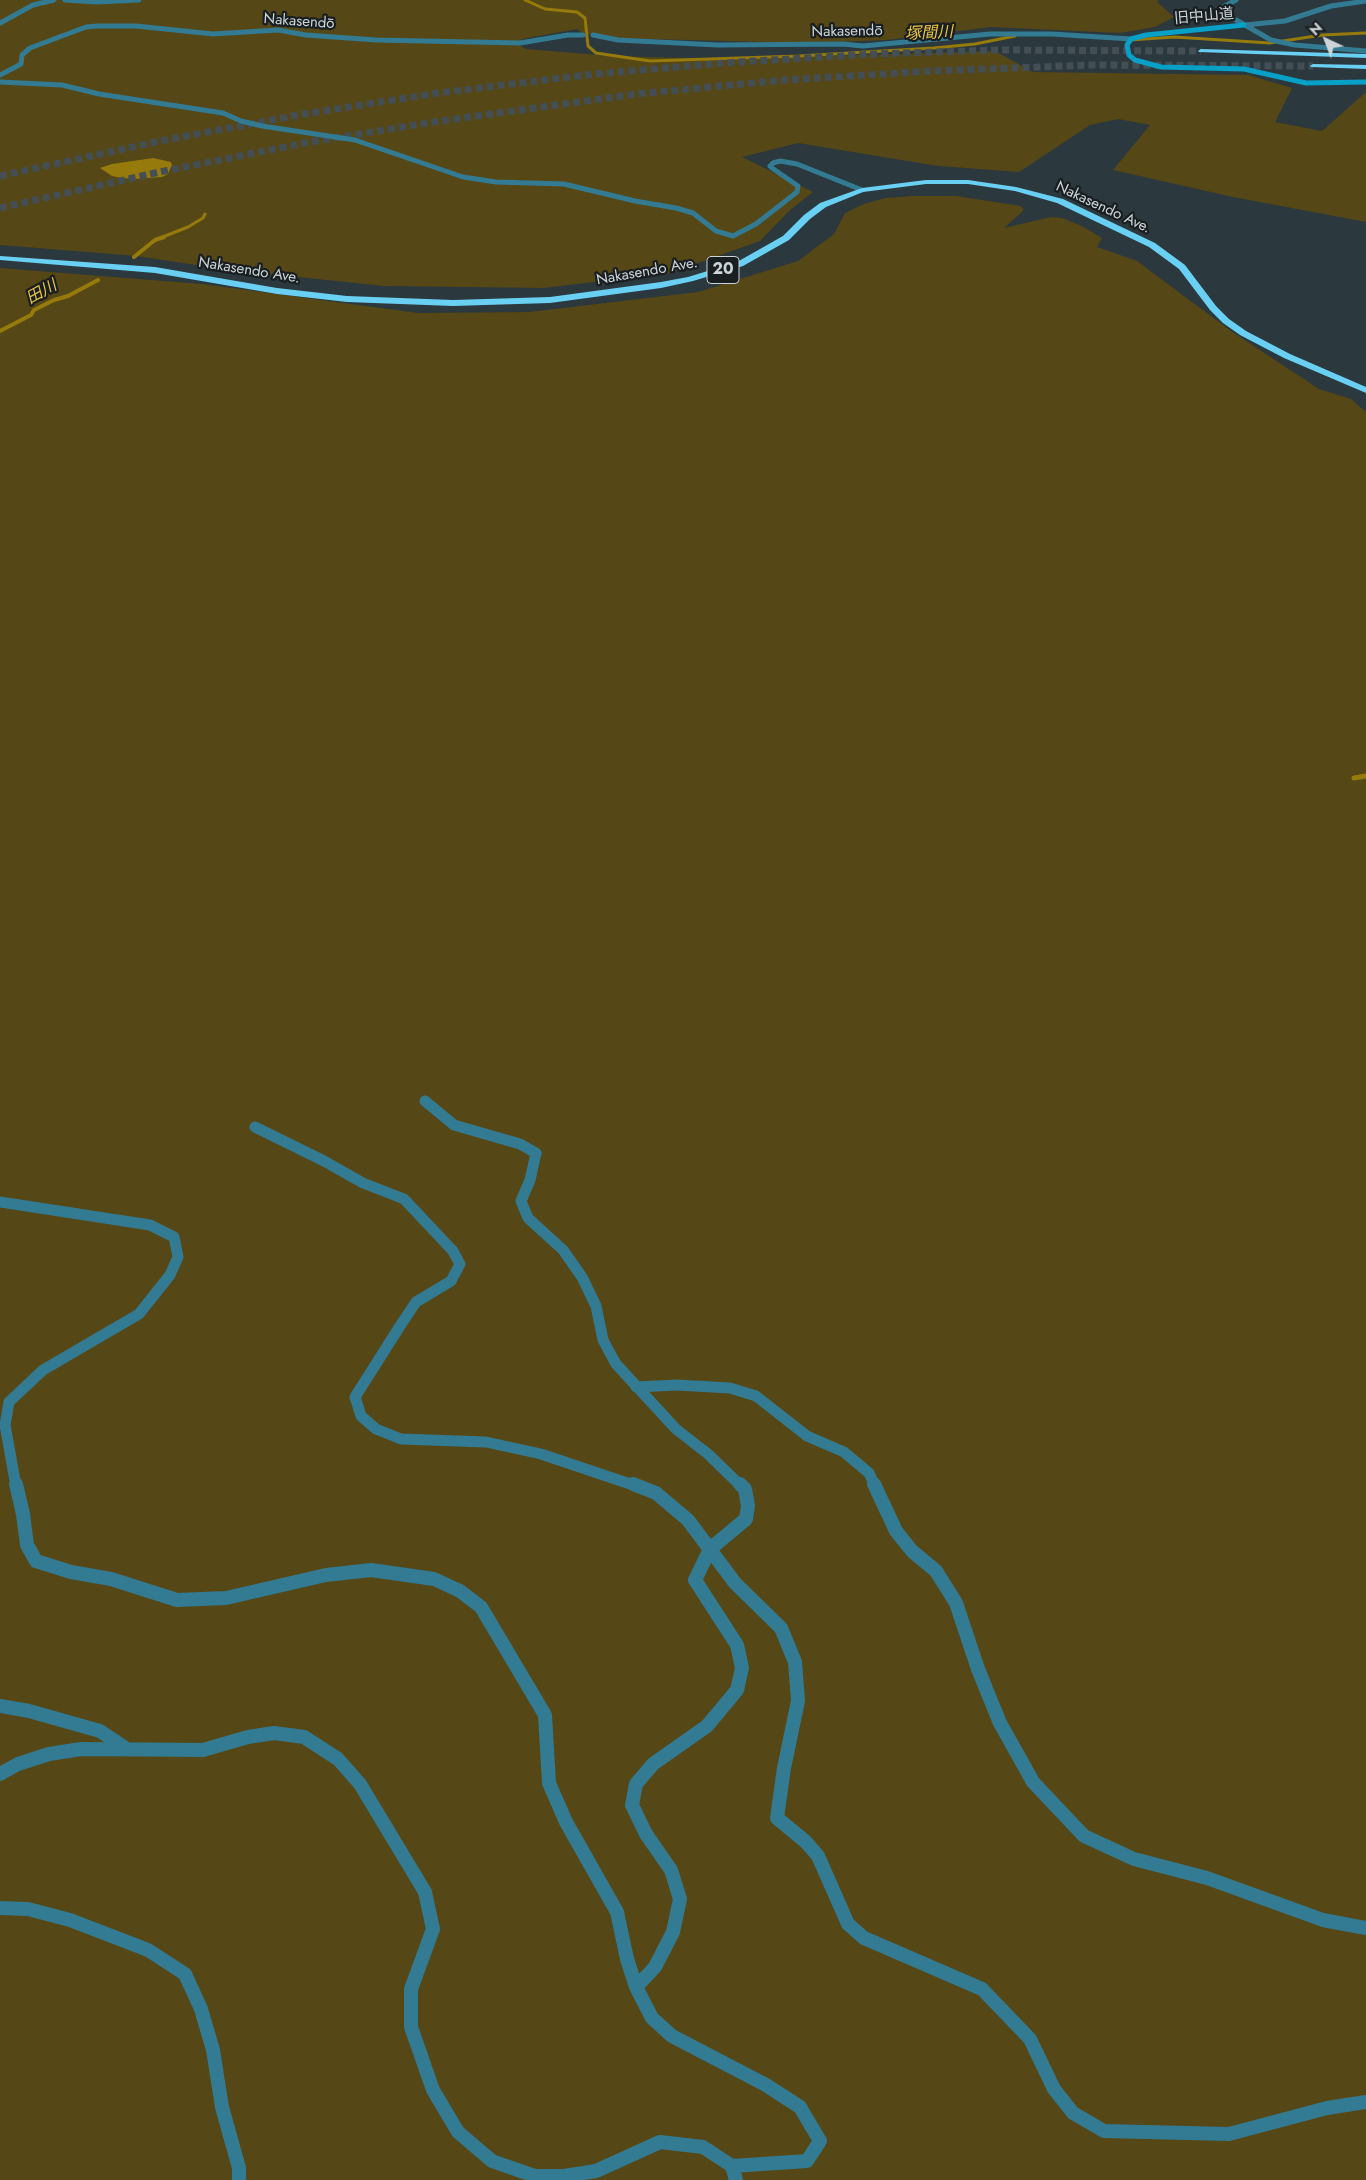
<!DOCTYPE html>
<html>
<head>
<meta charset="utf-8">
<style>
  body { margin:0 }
  #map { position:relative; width:1366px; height:2180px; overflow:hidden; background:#2b383d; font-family:Jost,sans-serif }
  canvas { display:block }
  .north { position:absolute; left:1301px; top:15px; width:50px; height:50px; -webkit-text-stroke:4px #191e21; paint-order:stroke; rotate:317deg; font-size:14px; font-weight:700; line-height:20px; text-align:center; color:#ccd4d7 }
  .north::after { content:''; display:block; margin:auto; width:18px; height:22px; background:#ccd4d7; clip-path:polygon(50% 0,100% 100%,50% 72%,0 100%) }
</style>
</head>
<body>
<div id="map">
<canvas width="1366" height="2180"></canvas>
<div class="north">N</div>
</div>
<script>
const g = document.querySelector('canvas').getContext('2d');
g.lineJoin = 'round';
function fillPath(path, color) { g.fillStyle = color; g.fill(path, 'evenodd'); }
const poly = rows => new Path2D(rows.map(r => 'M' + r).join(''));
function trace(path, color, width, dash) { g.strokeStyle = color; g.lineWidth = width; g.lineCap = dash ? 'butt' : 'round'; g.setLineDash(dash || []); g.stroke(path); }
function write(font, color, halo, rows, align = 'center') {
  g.font = font + ' Jost,"Noto Sans JP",sans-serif'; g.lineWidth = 4.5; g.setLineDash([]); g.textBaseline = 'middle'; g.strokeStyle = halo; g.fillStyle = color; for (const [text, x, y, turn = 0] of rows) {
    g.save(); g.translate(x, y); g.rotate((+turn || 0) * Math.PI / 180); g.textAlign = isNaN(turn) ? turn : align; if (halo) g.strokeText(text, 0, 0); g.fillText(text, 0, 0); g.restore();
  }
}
fillPath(poly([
  [0,0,1159,0,1157,2,1174,17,1155,27,1120,33,991,27,886,40,806,43,608,38,582,33,577,29,522,39,519,45,526,49,611,56,719,59,995,51,1033,72,1248,75,1292,88,1275,122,1322,131,1366,92,1366,222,1233,197,1113,170,1150,125,1118,119,1090,125,1019,172,938,166,798,143,742,157,813,192,790,210,760,241,670,273,543,288,384,286,222,269,136,256,0,245],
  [913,196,956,196,1021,206,1024,210,1004,228,1051,217,1062,218,1082,226,1102,238,1097,247,1137,261,1231,331,1319,389,1351,399,1366,412,1366,2180,0,2180,0,268,202,284,418,313,529,312,698,292,798,261,834,234,845,213,864,204,885,198]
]), '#554716');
fillPath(poly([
  [153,158,171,162,172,165,168,174,162,177,135,179,121,178,112,176,100,168,112,164]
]), '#967a0b');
trace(poly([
  [525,0,545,9,577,12,585,18,588,46,596,53,650,61,799,56,934,48,975,44,1015,36],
  [1130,40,1174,37,1270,43,1322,35,1366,33],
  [160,238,188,227,203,218,205,214]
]), '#967a0b', 3);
trace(poly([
  [134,257,155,240,164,237],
  [0,331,31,315,34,310,54,300,68,296,98,280]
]), '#967a0b', 4);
trace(poly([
  [1354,778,1366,776]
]), '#967a0b', 5);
trace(poly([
  [0,176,160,141,298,115,438,93,594,74,738,62,874,54,1000,50,1201,51],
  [0,208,155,173,310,142,440,121,636,94,785,80,930,71,1092,65,1313,66]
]), '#434f54', 7, [7, 4]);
trace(poly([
  [65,0,97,2,139,0],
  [1236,0,1223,7,1224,13,1271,40,1295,45,1366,51],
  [0,23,33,5,54,0],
  [1245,25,1285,21,1331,6,1366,1],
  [593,35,618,40,718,45,843,44,863,46,990,34,1052,34,1131,39],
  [0,75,21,64,22,55,30,48,86,27,97,26,136,26,213,34,278,30,306,35,376,40,520,43,568,35,583,35],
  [0,82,62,85,99,94,223,113,241,121,262,126,355,140,463,177,496,182,564,184,635,201,676,208,693,213,716,231,733,236,756,224,797,192,798,186,772,168,770,166,773,163,780,161,797,164,862,190]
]), '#327b92', 5);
trace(poly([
  [425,1101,454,1125,520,1144,536,1153,530,1180,521,1201,528,1218,563,1250,582,1277,596,1306,603,1340,616,1364,676,1429,708,1454,741,1486],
  [255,1127,324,1161,363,1183,404,1199,453,1251,460,1264,451,1281,416,1302,400,1326,355,1397,361,1416,376,1429,401,1439,486,1442,541,1454,636,1486],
  [0,1202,150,1225,174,1237,178,1257,170,1275,139,1314,43,1370,9,1402,5,1425,16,1486],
  [636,1387,677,1385,730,1388,756,1396,807,1436,844,1452,869,1473,875,1486]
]), '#327b92', 11);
trace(poly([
  [16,1484,23,1514,27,1545,36,1561,71,1572,111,1579,177,1600,226,1598,326,1575,371,1570,434,1579,460,1591,481,1607,545,1715,549,1783,566,1822,617,1912,627,1959,636,1987,652,2018,672,2036,766,2085,800,2107,820,2141,807,2161,732,2166],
  [633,1484,656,1493,688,1520,735,1583,781,1628,795,1662,798,1701,784,1768,777,1818,806,1842,818,1856,848,1924,864,1938,982,1989,1030,2039,1054,2089,1073,2113,1104,2131,1229,2134,1327,2108,1366,2102],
  [874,1484,896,1531,912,1551,936,1571,956,1603,978,1669,1000,1723,1033,1782,1084,1836,1134,1859,1207,1878,1323,1920,1366,1928],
  [0,1706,29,1711,100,1731,127,1749],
  [0,1774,18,1764,49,1754,81,1749,203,1750,248,1737,274,1733,304,1737,338,1759,360,1784,425,1892,433,1929,411,1989,411,2027,433,2090,458,2132,492,2161,535,2176,564,2176,596,2171,660,2142,703,2147,732,2166,736,2180],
  [0,1908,28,1909,70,1920,148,1950,185,1974,201,2009,213,2050,222,2107,239,2168,239,2180],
  [636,1987,655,1967,673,1932,680,1899,671,1870,646,1834,632,1805,636,1784,653,1764,707,1726,737,1690,742,1668,737,1645,695,1580,710,1549,746,1519,748,1506,745,1489,740,1484]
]), '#327b92', 14);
trace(poly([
  [1244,25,1146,35,1131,39,1127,45,1129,55,1135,60,1161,67,1244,69,1306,83,1366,82]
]), '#08a0c6', 5);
fillPath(poly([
  [1201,49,1366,54,1366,58,1199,52,1198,51,1201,49],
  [1313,64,1366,65,1366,69,1311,67,1310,66,1313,64],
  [926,180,968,180,1016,187,1063,199,1155,243,1185,265,1216,306,1229,319,1246,331,1290,354,1366,387,1366,393,1284,358,1240,335,1223,323,1210,310,1179,269,1149,247,1057,203,1015,191,968,184,926,184,863,192,826,207,810,219,789,240,743,266,693,281,661,288,550,303,453,306,347,302,277,294,155,273,0,260,0,256,155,267,277,288,347,296,453,300,550,297,661,282,688,277,737,262,783,236,804,215,820,203,862,188,926,180]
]), '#6ad0f3');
write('15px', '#ccd4d7', '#191e21', [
  ["旧中山道",1204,17,-5],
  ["Nakasendō",299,22,4],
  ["Nakasendō",847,32,-1],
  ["Nakasendo Ave.",1103,208,25],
  ["Nakasendo Ave.",249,271,9],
  ["Nakasendo Ave.",647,272,-10]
]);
write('italic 16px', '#e9c442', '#191e21', [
  ["塚間川",929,34,-3],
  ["田川",42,293,-29]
]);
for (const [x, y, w] of [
  [723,270,32]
]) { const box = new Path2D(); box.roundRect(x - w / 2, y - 13.5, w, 27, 4); g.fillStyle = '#191e21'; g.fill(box); trace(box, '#ccd4d7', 1); }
write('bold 16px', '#ccd4d7', null, [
  ["20",723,270]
]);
</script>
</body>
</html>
